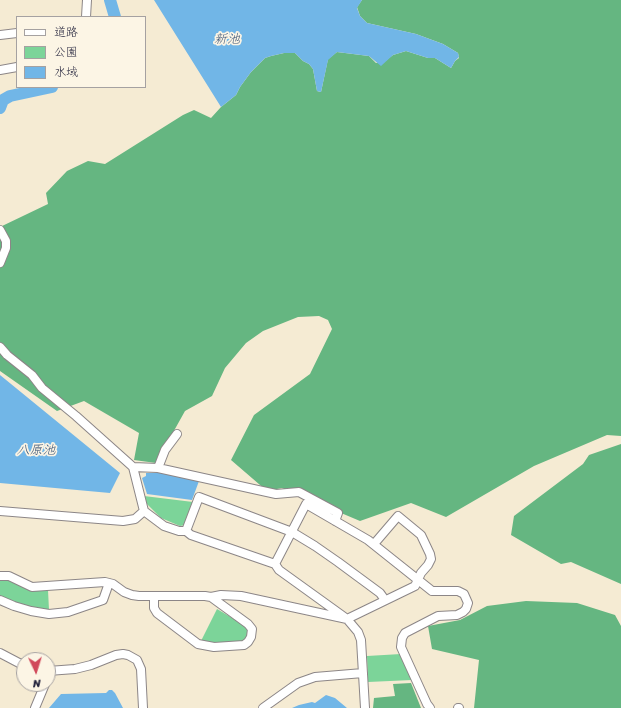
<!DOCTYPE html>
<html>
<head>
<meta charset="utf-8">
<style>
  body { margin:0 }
  #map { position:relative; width:621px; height:708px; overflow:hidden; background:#f5ebd3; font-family:Sriracha,"Klee One",sans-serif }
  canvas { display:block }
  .legend { position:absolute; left:16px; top:16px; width:130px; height:72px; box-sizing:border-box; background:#fcf5e5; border:1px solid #a5a1a1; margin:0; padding:5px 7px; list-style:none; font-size:12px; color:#22223b }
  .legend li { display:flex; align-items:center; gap:8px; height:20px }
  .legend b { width:20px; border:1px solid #a5a1a1 }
  .north { position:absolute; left:16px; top:652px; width:40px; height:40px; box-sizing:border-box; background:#fcf5e5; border:1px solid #a5a1a1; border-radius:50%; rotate:176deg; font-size:11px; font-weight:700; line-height:16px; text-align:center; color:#22223b }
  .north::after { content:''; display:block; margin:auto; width:14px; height:18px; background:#d1495b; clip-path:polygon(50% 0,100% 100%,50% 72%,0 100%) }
</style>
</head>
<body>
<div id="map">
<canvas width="621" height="708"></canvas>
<ul class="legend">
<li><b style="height:5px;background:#fff"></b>道路</li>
<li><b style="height:11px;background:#7cd499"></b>公園</li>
<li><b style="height:11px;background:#71b6e7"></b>水域</li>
</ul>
<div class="north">N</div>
</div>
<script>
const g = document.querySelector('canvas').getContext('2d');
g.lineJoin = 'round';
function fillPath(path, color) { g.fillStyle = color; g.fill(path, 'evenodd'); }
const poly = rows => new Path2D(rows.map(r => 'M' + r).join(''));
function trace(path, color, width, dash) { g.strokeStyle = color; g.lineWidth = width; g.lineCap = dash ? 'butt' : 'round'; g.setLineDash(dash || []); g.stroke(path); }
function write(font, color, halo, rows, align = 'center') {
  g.font = font + ' Sriracha,"Klee One",sans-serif'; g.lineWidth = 3.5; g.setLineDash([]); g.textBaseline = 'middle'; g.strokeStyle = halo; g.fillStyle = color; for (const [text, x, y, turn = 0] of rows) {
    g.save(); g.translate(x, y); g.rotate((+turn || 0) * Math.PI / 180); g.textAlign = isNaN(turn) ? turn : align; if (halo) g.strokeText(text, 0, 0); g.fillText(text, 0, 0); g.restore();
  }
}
fillPath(poly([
  [144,496,193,502,185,525,180,526,161,518,146,503],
  [0,579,10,580,22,587,31,590,48,590,49,610,23,605,0,597],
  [217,609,244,625,248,630,247,639,242,641,211,643,201,641],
  [401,654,412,680,368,682,367,656]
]), '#7cd499');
fillPath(poly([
  [362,0,621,0,621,436,607,435,534,466,446,517,411,503,360,521,282,488,267,491,231,460,254,415,310,374,332,329,328,320,319,316,298,317,263,331,246,343,225,368,212,396,185,411,156,463,134,460,139,433,84,401,57,411,0,371,0,227,48,204,46,193,67,171,88,161,105,164,183,115,194,110,211,118,221,107,236,95,240,87,251,72,265,58,271,56,284,53,295,53,303,61,309,64,313,69,317,91,321,92,328,59,337,52,369,56,376,63,385,61,393,55,406,51,428,58,435,58,451,68,455,61,459,58,458,53,443,44,416,34,367,23,360,16,357,7],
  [621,444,621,584,571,562,561,564,511,535,514,516,583,464,589,455],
  [526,601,577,603,615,615,621,626,621,708,474,708,479,660,432,649,428,626,460,620,487,606],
  [411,683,421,708,373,708,374,698,395,696,393,684]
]), '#65b681');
fillPath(poly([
  [154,0,362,0,357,8,360,16,367,23,416,34,443,44,458,53,459,57,455,61,451,68,435,58,428,58,406,51,393,55,381,66,369,56,337,52,328,60,321,92,317,91,313,69,309,64,303,61,295,53,284,53,271,56,265,58,251,72,240,87,236,95,221,107],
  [0,375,120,473,110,493,0,483],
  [146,473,162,473,199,481,192,500,147,494,142,478,146,476],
  [109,690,112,690,115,693,123,708,49,708,61,694,106,693],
  [326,695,335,698,347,708,292,708,299,705,312,702,315,703]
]), '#71b6e7');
trace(poly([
  [110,0,115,17],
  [0,108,3,100,10,96,52,87]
]), '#71b6e7', 12);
const minor = poly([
  [86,17,87,0],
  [0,35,17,33],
  [0,70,17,67],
  [0,230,6,241,6,248,0,263],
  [0,347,7,355,32,375,42,388,76,416,133,467,158,468,276,494,299,492,338,513,335,521],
  [133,467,144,511,164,526,179,531,186,531,191,535,275,564,279,570,347,619,358,632,361,640,365,708],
  [158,468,165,450,177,434],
  [0,511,123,521,135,519,144,511],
  [186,531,199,497,292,532,315,546,338,562,380,593,385,600],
  [275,564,306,504,368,540,432,591,458,591,464,594,468,603,466,609,463,612,457,615,438,616,405,633,402,638,401,647,427,704,430,708],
  [0,576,9,576,32,587,105,582,113,584,124,592,132,595,139,596,205,596,211,597,248,624,252,629,251,637,248,642,244,645,214,647,198,644,157,613,154,608,154,596],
  [211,597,221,595,241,596,347,619,415,586,421,573,428,565,431,559,430,554,421,535,398,516,374,544],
  [0,600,14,606,31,611,49,614,68,612,103,600,109,583],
  [0,653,19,663,24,664],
  [48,671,75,669,91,665,116,655,123,654,128,655,137,660,141,669,143,708],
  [35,708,45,684],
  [263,708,298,683,315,677,363,673],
  [458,708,459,708]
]);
trace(minor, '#8c8687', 10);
trace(minor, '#fff', 8);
write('italic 13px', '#3e5677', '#fcf5e5', [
  ["新池",227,40],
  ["八原池",36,451]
]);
</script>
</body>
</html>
